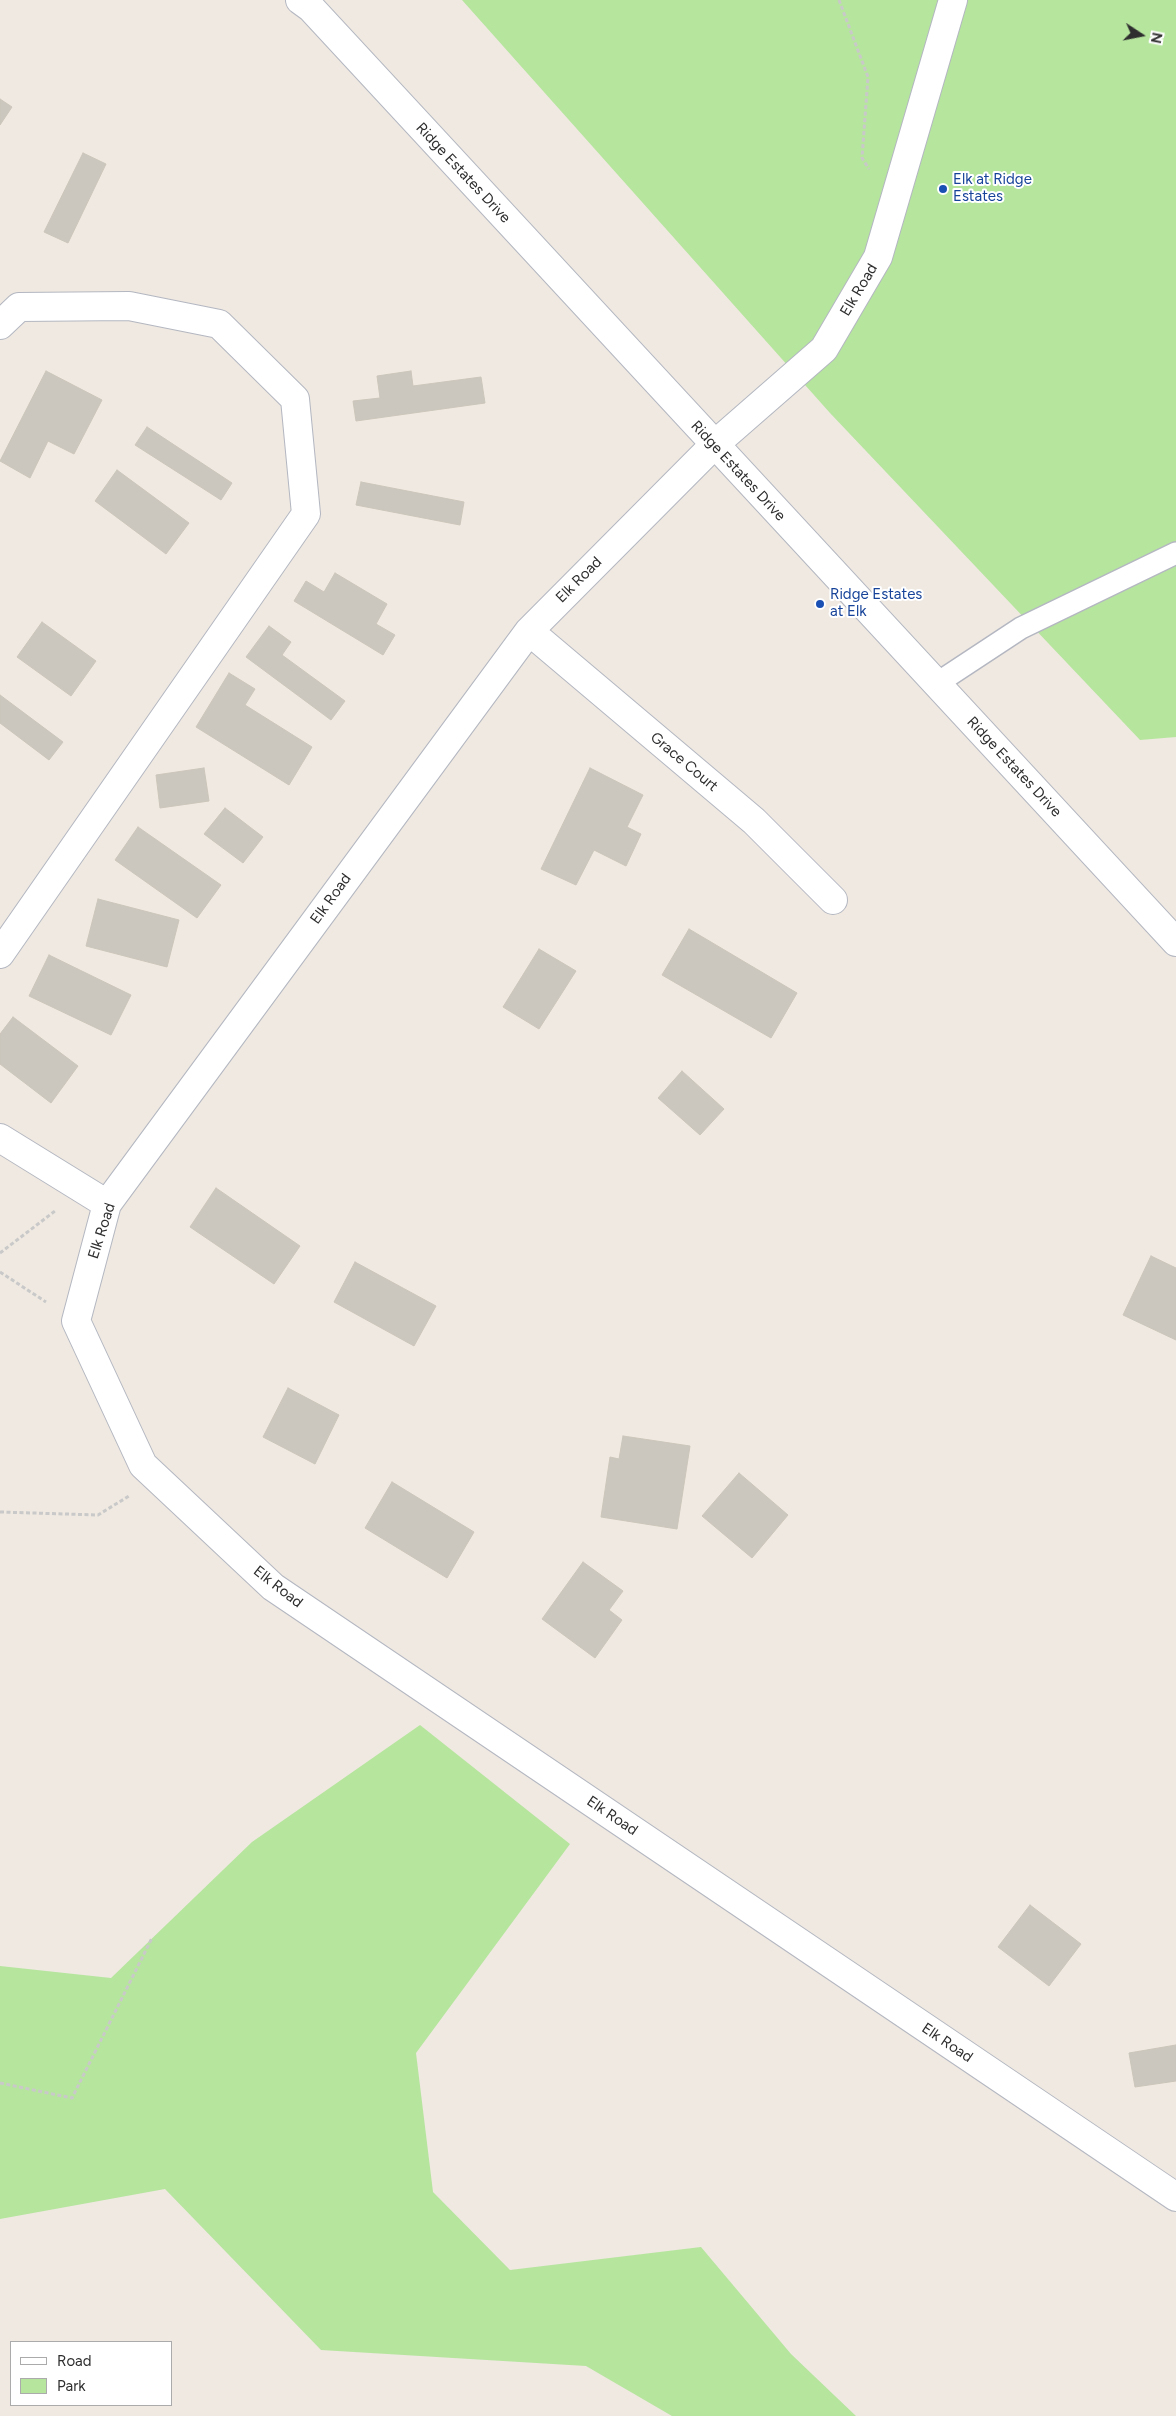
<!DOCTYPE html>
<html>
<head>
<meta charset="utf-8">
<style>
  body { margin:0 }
  #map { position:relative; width:1176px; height:2416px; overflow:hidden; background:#efe9e1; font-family:Figtree,sans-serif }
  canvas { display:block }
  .legend { position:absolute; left:10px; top:2341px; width:162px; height:65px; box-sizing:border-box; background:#fff; border:1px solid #ababab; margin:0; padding:6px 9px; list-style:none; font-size:15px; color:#2e2e2e }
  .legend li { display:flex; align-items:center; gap:10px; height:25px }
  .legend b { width:25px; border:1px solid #ababab }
  .north { position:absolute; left:1116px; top:10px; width:50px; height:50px; -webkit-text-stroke:4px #fff; paint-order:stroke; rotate:101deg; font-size:14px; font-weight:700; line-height:20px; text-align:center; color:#2e2e2e }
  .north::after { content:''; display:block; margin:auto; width:18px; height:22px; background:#2e2e2e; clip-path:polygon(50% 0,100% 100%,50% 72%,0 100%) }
</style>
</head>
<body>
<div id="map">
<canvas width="1176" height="2416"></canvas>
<ul class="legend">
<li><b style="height:6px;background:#fff"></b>Road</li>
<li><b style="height:14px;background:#b6e59e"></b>Park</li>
</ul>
<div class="north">N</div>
</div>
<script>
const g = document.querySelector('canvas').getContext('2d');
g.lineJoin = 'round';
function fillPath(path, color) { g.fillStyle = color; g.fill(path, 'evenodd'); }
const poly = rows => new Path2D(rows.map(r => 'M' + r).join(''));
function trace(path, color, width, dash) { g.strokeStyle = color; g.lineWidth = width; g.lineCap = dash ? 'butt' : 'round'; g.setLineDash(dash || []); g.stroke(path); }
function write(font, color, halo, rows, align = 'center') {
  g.font = font + ' Figtree,sans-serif'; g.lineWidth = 4; g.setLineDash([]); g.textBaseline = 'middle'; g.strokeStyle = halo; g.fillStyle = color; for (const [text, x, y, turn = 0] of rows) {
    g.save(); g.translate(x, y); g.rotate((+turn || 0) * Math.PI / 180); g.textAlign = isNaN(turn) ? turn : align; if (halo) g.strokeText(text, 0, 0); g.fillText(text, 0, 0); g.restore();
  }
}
fillPath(poly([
  [462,0,1176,0,1176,737,1140,740,830,413],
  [420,1725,570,1844,416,2053,433,2192,510,2270,701,2247,791,2354,856,2416,672,2416,586,2366,321,2350,165,2189,0,2219,0,1966,111,1978,252,1842]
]), '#b6e59e');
const building = poly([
  [0,99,12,107,0,125,0,99],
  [83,153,106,164,68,243,44,232,83,153],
  [46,371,102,400,74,454,48,441,30,478,0,461,46,371],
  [411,371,413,386,481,377,485,403,356,421,353,401,380,398,377,376,411,371],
  [147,427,232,483,221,500,135,445,147,427],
  [117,470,189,523,166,554,95,501,117,470],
  [361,482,464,502,460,525,356,505,361,482],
  [335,573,387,604,376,624,395,635,383,655,294,601,306,581,324,592,335,573],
  [42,622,96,661,71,696,17,657,42,622],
  [269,626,291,642,282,655,345,701,331,720,246,657,269,626],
  [229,673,255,689,245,705,312,747,289,785,196,727,229,673],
  [0,695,63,742,49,760,0,723,0,695],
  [204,768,209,801,160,808,156,775,204,768],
  [590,768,643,795,627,827,641,834,626,866,594,850,576,885,541,869,590,768],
  [225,808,263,837,243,863,204,834,225,808],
  [138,827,221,885,197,918,115,860,138,827],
  [98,899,179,920,167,967,86,946,98,899],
  [689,929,797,993,771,1038,662,975,689,929],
  [539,949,576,971,539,1029,503,1007,539,949],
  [49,955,131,995,111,1035,29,996,49,955],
  [13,1017,78,1066,51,1103,0,1064,0,1034,13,1017],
  [682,1071,724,1109,700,1135,658,1098,682,1071],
  [216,1188,300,1246,274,1284,190,1227,216,1188],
  [1151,1256,1176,1268,1176,1340,1123,1315,1151,1256],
  [355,1262,436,1306,414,1346,334,1302,355,1262],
  [288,1388,339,1415,315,1464,263,1437,288,1388],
  [623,1436,690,1446,677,1529,601,1517,610,1457,619,1459,623,1436],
  [739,1473,788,1515,752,1558,702,1516,739,1473],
  [392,1482,474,1532,447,1578,365,1528,392,1482],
  [583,1562,623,1591,609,1610,622,1620,595,1658,542,1619,583,1562],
  [1030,1905,1081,1944,1049,1986,998,1947,1030,1905],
  [1176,2045,1176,2081,1135,2087,1129,2053,1176,2045]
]);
fillPath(building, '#cbc7bf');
trace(building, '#cbc5ba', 1);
const lane = poly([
  [936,684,1021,628,1176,553]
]);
const street = poly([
  [0,325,19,307,129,306,219,324,295,399,306,514,0,954],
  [714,445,529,631,107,1204,76,1321,143,1465,273,1587,1176,2197],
  [529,631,754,821,833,900],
  [0,1138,107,1204]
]);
const secondary = poly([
  [300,0,311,8,1176,942],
  [714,445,824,349,878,257,953,0]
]);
trace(lane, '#b4b7c1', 24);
trace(street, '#b4b7c1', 30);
trace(secondary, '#b4b7c1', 30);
trace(poly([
  [839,0,868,77,862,158,869,169],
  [0,1253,55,1211],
  [0,1272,46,1302],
  [0,1512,98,1515,129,1496],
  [0,2083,72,2098,152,1938]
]), '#c9c9c9', 3, [4, 2.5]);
trace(lane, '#fff', 21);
trace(street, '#fff', 28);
trace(secondary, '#fff', 28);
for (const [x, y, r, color] of [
  [943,189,5,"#1a4fb4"],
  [820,604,5,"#1a4fb4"]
]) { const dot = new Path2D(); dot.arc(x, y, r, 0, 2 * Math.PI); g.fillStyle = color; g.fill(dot); trace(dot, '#fff', 2); }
write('15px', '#2e2e2e', '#fff', [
  ["Ridge Estates Drive",463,173,47],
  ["Elk Road",859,290,-59],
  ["Ridge Estates Drive",738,471,47],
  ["Elk Road",579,580,-45],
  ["Grace Court",684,762,40],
  ["Ridge Estates Drive",1014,767,47],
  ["Elk Road",331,899,-54],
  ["Elk Road",102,1231,-72],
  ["Elk Road",278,1587,38],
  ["Elk Road",612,1816,34],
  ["Elk Road",947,2043,34]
]);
write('15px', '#164399', '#fff', [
  ["Elk at Ridge",953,180],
  ["Estates",953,197],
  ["Ridge Estates",830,595],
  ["at Elk",830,612]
], 'left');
</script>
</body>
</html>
